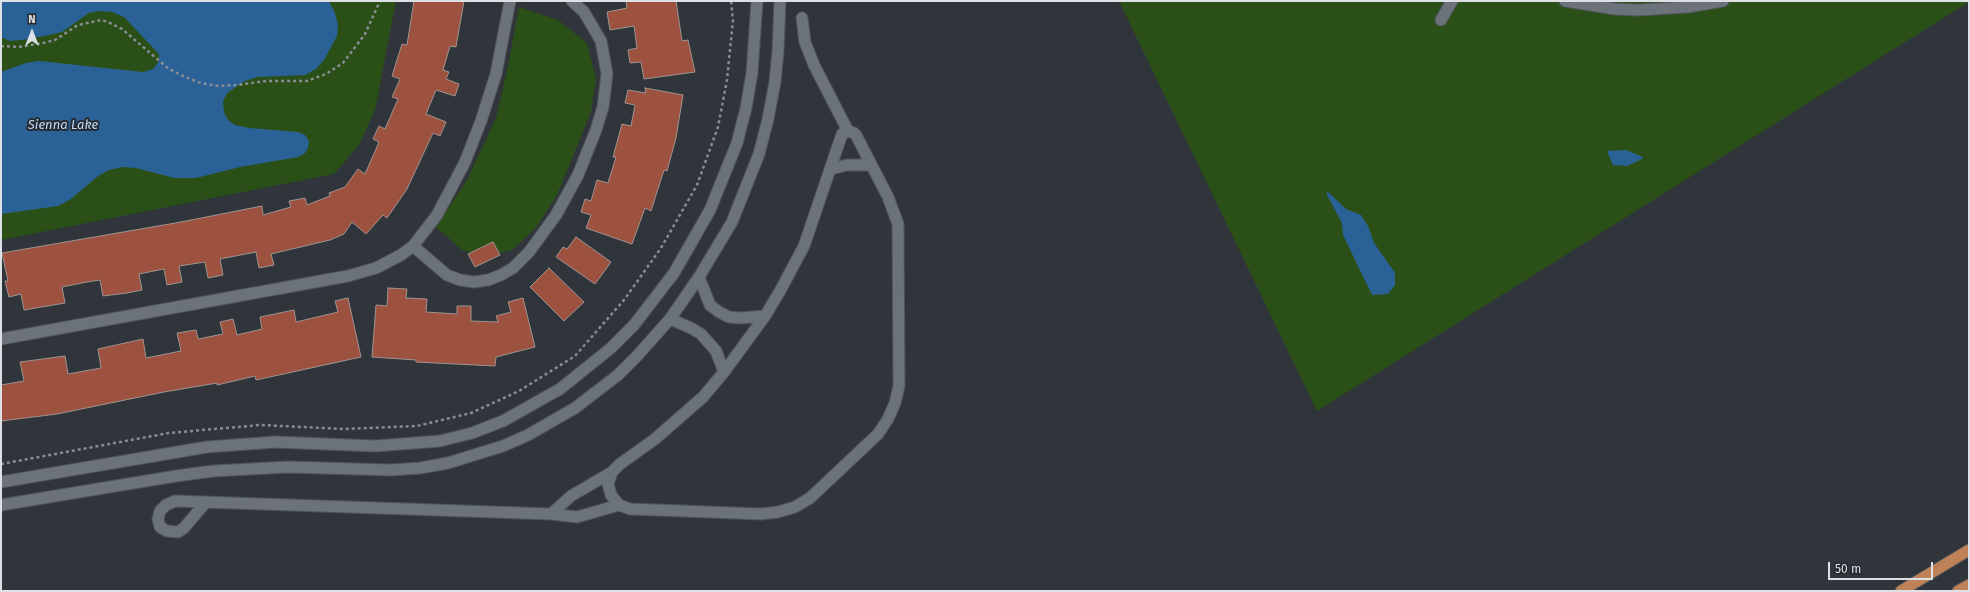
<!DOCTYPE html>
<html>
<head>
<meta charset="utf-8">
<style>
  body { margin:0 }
  #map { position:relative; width:1970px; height:592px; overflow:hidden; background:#30353c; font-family:"Fira Sans",sans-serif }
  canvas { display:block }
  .frame { position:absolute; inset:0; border:2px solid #dde0e4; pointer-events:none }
  .north { position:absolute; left:12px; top:12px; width:40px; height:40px; -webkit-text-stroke:3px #262b31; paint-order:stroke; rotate:0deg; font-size:11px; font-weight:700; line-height:16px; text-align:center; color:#dde0e4 }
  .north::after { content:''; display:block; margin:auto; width:14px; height:18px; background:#dde0e4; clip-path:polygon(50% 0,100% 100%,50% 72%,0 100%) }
  .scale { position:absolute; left:1828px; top:562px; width:105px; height:18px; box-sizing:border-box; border:2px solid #dde0e4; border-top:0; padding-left:5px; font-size:12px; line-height:14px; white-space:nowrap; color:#dde0e4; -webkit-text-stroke:3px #262b31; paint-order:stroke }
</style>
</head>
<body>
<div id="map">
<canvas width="1970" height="592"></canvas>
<div class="frame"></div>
<div class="north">N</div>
<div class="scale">50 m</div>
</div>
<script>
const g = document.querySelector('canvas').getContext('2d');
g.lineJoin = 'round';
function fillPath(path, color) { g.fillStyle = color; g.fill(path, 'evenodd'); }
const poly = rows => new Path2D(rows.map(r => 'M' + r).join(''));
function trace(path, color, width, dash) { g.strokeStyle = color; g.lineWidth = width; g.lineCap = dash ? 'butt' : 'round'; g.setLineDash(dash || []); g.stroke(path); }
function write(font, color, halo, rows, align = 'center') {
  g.font = font + ' "Fira Sans",sans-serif'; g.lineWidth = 4; g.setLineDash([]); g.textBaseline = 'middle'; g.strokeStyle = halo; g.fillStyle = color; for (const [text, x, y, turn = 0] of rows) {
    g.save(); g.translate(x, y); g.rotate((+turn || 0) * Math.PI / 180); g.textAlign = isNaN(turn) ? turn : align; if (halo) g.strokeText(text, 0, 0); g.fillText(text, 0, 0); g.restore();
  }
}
fillPath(poly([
  [1,1,396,1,375,110,359,145,334,174,1,240],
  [1119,1,1969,1,1969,2,1317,411],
  [519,7,558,20,587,43,596,79,591,112,557,195,535,229,512,250,485,257,462,250,436,227,467,180,496,118,508,66]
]), '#2b5017');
fillPath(poly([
  [1,1,329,1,335,13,338,25,337,36,324,60,316,69,305,75,257,77,245,81,227,93,223,102,224,112,228,120,235,125,249,128,298,132,305,135,309,141,308,148,305,153,298,157,240,167,196,178,174,178,136,168,123,167,109,170,98,176,71,199,58,206,1,214,1,72,26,63,39,61,143,72,153,69,159,61,159,54,124,17,112,12,99,11,89,13,62,32,30,39,10,41,1,37],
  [1626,150,1643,157,1642,159,1627,166,1613,165,1607,151],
  [1327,191,1346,209,1361,215,1368,226,1374,243,1395,273,1395,285,1388,294,1372,295,1343,235,1342,223,1327,195]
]), '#2a6298');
const building = poly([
  [414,1,464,1,456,47,450,46,443,70,449,72,446,79,459,84,455,96,436,90,426,114,446,122,440,136,433,133,407,189,387,218,383,215,366,234,352,222,344,234,330,240,271,254,274,265,259,268,256,252,220,259,223,275,208,278,205,262,179,266,182,282,167,285,164,269,139,274,142,290,127,293,103,296,100,280,87,282,62,287,65,303,24,310,21,294,9,297,5,281,8,281,2,253,181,222,262,206,263,215,291,207,289,201,305,198,307,205,330,196,329,193,345,187,358,169,365,174,379,142,373,139,379,126,385,129,398,99,392,97,400,79,392,76,402,44,407,45,414,1],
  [626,1,676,1,682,41,688,40,695,72,644,79,641,62,630,63,628,50,637,48,634,26,610,30,607,12,627,8,626,1],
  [645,88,683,95,676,138,667,171,664,170,651,211,645,208,632,244,586,228,591,215,581,212,585,199,591,201,597,180,608,183,616,157,613,157,622,124,631,126,635,105,625,103,628,90,646,93,645,88],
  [576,237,611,262,595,284,556,257,563,247,567,249,576,237],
  [493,242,500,255,475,267,468,254,493,242],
  [549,268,584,302,564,321,530,287,549,268],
  [388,288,407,289,406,298,427,299,426,312,457,314,457,306,471,306,471,321,498,322,496,316,511,312,508,302,523,298,535,347,496,357,495,366,416,362,416,360,372,357,376,305,387,306,388,288],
  [348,298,361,357,256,380,255,376,217,385,217,383,164,392,57,414,1,421,1,385,24,381,20,362,65,356,68,374,101,368,98,349,143,339,146,358,181,351,177,333,196,330,198,339,223,334,220,322,233,319,237,335,262,329,260,317,294,310,296,322,338,312,335,301,348,298]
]);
fillPath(building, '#9d513f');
trace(building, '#9f9491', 1);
const minor = poly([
  [1565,1,1615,9,1639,10,1688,7,1723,1],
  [802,18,805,42,814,65,848,131],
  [1441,20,1452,1],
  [848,131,854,133,856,135,888,197,898,224,899,386,895,403,888,419,878,434,810,498,795,507,778,512,761,514,630,509,619,505,611,495,608,484,612,472,620,464,655,439,703,397,724,372,765,316,780,291,804,246,842,134,848,131],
  [831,169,847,165,871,165],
  [413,246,447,275,460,280,474,282,488,280,501,275,513,268,529,252,556,215,578,175,596,130,603,107,607,74,601,41,584,12,572,1],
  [699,277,710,305,719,312,729,317,740,318,765,316],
  [670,319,691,328,701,334,716,351,724,372],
  [1,339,348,276,376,268,401,255,413,246,437,215,465,162,481,121,496,74,510,1],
  [206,502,184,528,178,532,167,531,160,527,158,519,160,511,166,505,175,501,551,514,577,517,619,505],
  [551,514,571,496,612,472]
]);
const tertiary = poly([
  [1,482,207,447,275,442,375,446,440,441,472,433,503,421,560,389,611,348,634,325,674,273,710,210,737,143,746,108,752,73,757,1],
  [1,505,176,476,213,471,288,467,391,470,420,468,448,463,503,446,528,435,575,408,618,375,637,356,670,319,699,277,732,222,759,154,768,119,775,82,778,51,780,1]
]);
const trunk = poly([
  [1901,591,1969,550],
  [1958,591,1969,585]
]);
trace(minor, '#4f5459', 13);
trace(tertiary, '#4f5459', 13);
trace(trunk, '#4f5459', 13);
trace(poly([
  [1,46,19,47,43,43,55,40,78,25,101,20,108,22,122,29,169,69,185,77,201,83,219,86,237,85,266,81,307,81,326,74,343,63,365,34,380,1],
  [1,464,169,433,260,425,344,429,417,426,471,413,519,391,575,356,624,300,661,248,697,185,718,127,727,80,733,20,731,1]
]), '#898d93', 2.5, [3, 3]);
trace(minor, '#6c7279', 11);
trace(tertiary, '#6c7279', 11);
trace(trunk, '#bf8158', 11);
write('italic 13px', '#bfdcfc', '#262b31', [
  ["Sienna Lake",63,125]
]);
</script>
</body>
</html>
